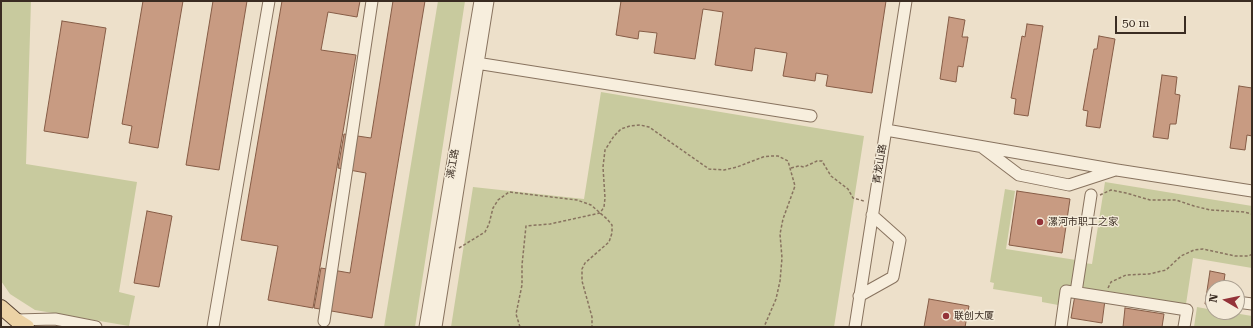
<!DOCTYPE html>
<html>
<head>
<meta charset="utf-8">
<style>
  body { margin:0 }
  #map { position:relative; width:1253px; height:328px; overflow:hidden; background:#ede0ca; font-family:"Roboto Serif",serif }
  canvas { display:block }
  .frame { position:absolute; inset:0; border:2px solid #3a2c22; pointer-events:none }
  .north { position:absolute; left:1205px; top:280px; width:40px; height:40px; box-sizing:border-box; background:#f4ebd9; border:1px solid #aa9f90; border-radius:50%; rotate:279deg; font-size:11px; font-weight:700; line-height:16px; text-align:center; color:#3a2c22 }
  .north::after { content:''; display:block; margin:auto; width:14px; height:18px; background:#943339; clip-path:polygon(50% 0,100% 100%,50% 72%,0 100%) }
  .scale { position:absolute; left:1115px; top:16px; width:71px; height:18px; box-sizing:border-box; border:2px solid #3a2c22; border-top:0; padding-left:5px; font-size:12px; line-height:14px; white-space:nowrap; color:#3a2c22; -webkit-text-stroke:3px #f4ebd9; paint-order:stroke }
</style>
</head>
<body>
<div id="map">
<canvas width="1253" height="328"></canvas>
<div class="frame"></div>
<div class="north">N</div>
<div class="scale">50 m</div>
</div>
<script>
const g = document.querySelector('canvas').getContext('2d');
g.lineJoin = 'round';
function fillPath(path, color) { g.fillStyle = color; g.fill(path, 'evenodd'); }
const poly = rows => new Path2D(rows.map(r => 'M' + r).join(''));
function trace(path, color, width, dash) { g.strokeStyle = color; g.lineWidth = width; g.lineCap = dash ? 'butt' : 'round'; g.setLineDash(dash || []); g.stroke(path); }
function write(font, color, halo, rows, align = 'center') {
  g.font = font + ' "Roboto Serif","Noto Sans SC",serif'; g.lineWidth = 3; g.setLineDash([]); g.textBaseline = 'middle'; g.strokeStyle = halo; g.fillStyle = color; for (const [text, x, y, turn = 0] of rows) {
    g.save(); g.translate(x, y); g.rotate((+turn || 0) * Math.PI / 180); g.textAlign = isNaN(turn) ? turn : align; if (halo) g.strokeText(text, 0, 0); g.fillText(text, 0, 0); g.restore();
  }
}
fillPath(poly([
  [1,1,31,1,26,164,137,182,119,292,135,296,129,326,35,310,10,294,1,281],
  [438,1,465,1,415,327,384,327],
  [601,92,864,136,834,327,451,327,473,187,584,199],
  [1105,182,1252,206,1252,268,1193,258,1186,304,1080,287,1084,263,1092,264],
  [1005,189,1015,191,1006,249,1076,260,1071,288,1061,287,1058,305,1042,302,1042,297,993,289,994,283,990,282],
  [1197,307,1213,310,1213,312,1228,312,1252,316,1252,327,1194,327]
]), '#c8ca9e');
const building = poly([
  [143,1,183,1,158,148,129,143,132,126,122,124,143,1],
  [213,1,247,1,219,170,186,165,213,1],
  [282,1,360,1,357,17,328,12,321,50,356,55,313,308,268,300,278,246,241,240,282,1],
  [393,1,425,1,372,318,314,308,321,268,350,273,366,173,338,168,344,134,371,138,393,1],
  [621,1,886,1,872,93,826,86,828,75,816,73,815,81,783,76,787,53,755,48,752,71,715,65,723,12,703,9,695,59,654,53,657,33,639,31,638,39,616,35,621,1],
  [949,17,965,20,962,37,968,37,963,67,958,66,956,82,940,79,949,17],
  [62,21,106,28,88,138,44,131,62,21],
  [1027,24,1043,26,1028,116,1014,114,1016,99,1011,98,1022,36,1025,37,1027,24],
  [1099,36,1115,39,1100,128,1086,126,1088,111,1083,110,1094,49,1097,49,1099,36],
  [1162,75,1177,77,1175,94,1180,95,1176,124,1170,124,1168,139,1153,137,1162,75],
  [1239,86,1252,88,1252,136,1247,135,1245,150,1230,148,1239,86],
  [1017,191,1070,199,1062,253,1009,245,1017,191],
  [147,211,172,216,159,287,134,283,147,211],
  [1210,271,1225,274,1223,288,1213,288,1213,305,1205,304,1210,271],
  [1075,295,1105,300,1102,323,1071,318,1075,295],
  [929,299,969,306,965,327,924,327,929,299],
  [1125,308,1164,314,1162,327,1123,327,1125,308]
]);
fillPath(building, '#c89b82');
trace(building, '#865c46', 1);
const minor = poly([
  [470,62,811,116],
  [886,130,1117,170,1252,191],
  [982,147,1019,175,1069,185,1115,170],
  [1076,292,1091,195],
  [859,296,893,277,900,240,872,215],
  [1237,302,1252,304],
  [16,320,55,319,96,327],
  [324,321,372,1],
  [213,327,269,1],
  [425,327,480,1],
  [436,327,488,1],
  [855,327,906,1],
  [1061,327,1066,291,1187,310,1184,327]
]);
const major = poly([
  [1,307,16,320,27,327]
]);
trace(minor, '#88735f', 13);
trace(major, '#574233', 16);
trace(poly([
  [791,168,799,166,804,167,817,161,822,161,831,176,848,189,853,198,864,201],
  [1100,195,1111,190,1126,193,1150,200,1176,200,1194,206,1210,210,1244,212,1252,214],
  [459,248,485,232,489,224,493,208,498,200,509,192,577,200,591,205,607,219,612,225,612,233,609,242,585,263,582,269,582,281,592,317,592,327],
  [1108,288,1111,282,1126,275,1149,274,1166,270,1181,256,1194,250,1203,249,1235,256,1249,256,1252,254],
  [520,327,516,314,522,285,522,265,526,226,550,224,600,213,604,207,605,198,603,167,605,150,614,136,621,129,630,126,640,125,649,127,709,169,724,170,737,167,763,157,771,156,778,156,788,161,795,186,783,219,780,234,782,258,780,281,776,299,764,327]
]), '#88735f', 1.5, [3, 2]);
trace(minor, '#f7eedd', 11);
trace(major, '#ecd2a5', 14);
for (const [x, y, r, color] of [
  [1040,222,4,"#943339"],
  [946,316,4,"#943339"]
]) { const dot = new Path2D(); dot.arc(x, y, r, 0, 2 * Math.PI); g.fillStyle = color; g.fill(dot); trace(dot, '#f4ebd9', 1.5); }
write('10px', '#3a2c22', '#f4ebd9', [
  ["漓江路",453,164,-80],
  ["青龙山路",880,164,-81]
]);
write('10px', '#3a2c22', '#f4ebd9', [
  ["漯河市职工之家",1048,222],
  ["联创大厦",954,316]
], 'left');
</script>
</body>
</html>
